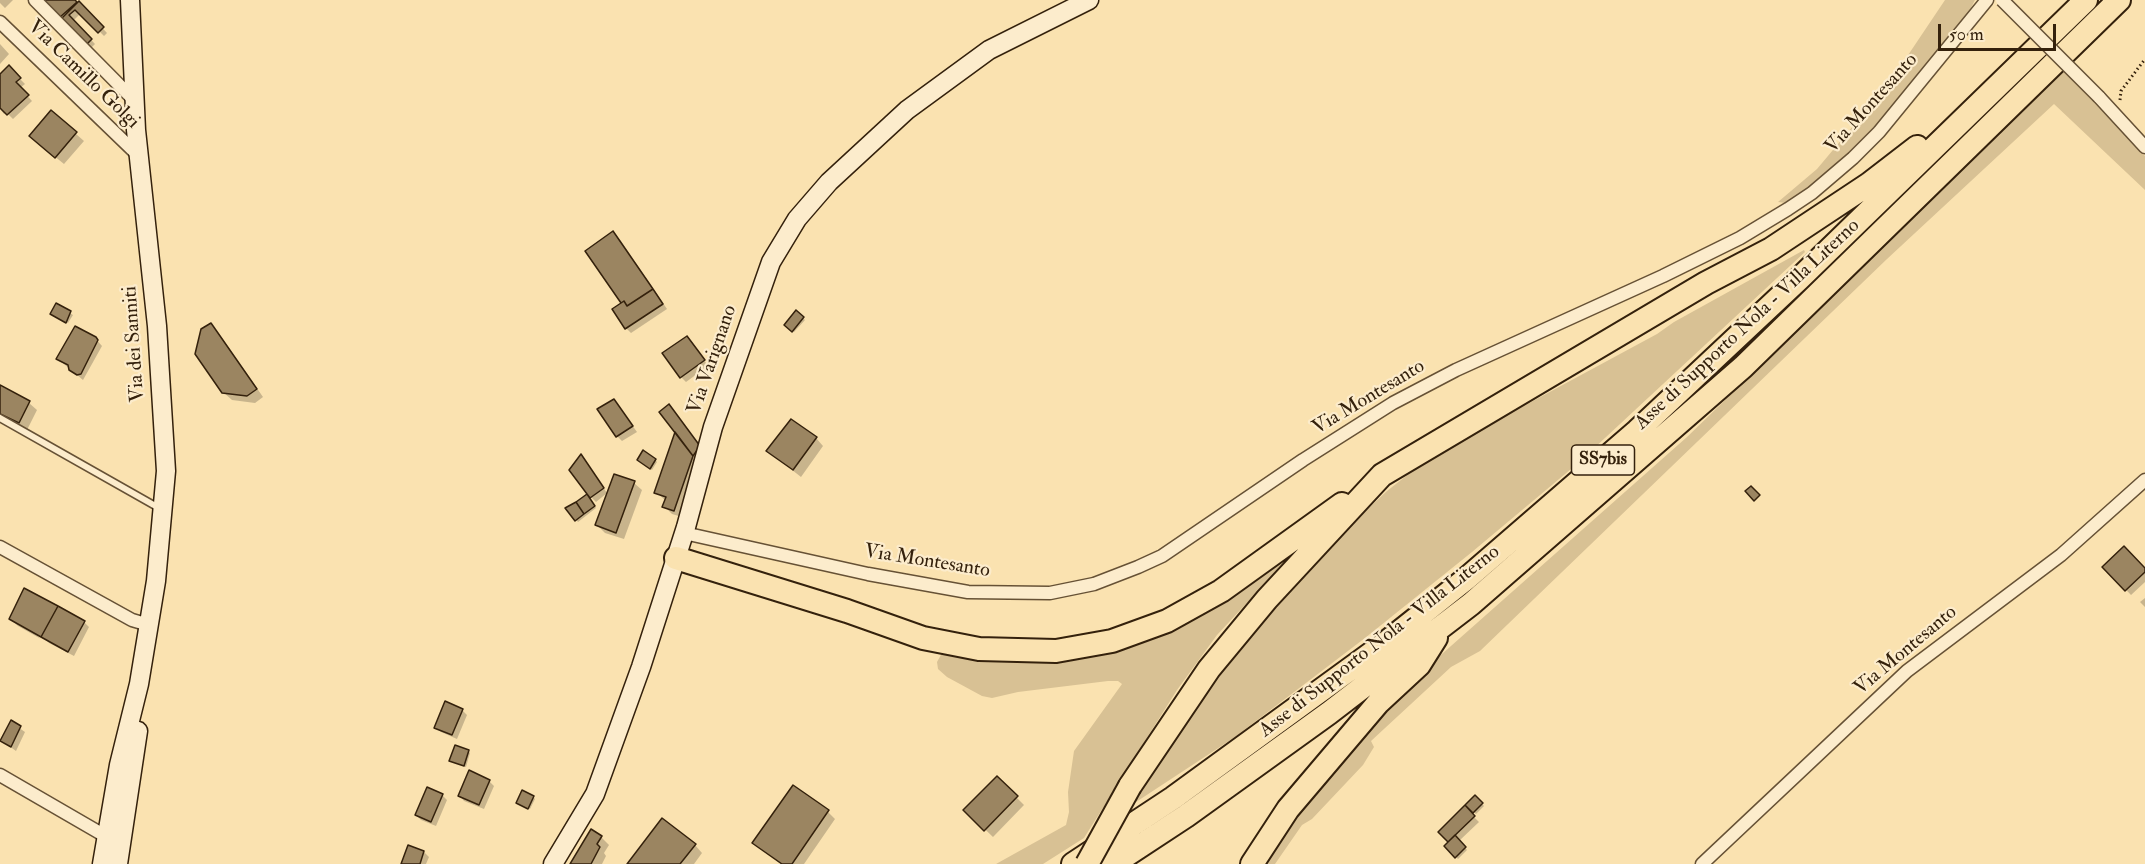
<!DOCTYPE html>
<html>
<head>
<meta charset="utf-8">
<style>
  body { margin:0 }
  #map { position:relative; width:2145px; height:864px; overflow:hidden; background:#fae2b0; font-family:"IM FELL Double Pica",serif }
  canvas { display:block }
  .scale { position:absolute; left:1938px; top:24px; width:118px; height:27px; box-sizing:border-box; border:3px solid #34210c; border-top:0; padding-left:8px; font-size:18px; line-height:21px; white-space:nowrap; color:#34210c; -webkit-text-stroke:4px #fceccc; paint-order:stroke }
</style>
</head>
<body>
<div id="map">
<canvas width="2145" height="864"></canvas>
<div class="scale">50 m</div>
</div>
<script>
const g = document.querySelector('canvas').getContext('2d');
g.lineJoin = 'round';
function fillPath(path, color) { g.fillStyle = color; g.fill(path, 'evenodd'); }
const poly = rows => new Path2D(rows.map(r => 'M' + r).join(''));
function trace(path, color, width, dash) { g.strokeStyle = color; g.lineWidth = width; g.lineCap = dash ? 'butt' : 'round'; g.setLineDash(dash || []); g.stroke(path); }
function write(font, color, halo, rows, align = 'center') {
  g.font = font + ' "IM FELL Double Pica",serif'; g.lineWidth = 4.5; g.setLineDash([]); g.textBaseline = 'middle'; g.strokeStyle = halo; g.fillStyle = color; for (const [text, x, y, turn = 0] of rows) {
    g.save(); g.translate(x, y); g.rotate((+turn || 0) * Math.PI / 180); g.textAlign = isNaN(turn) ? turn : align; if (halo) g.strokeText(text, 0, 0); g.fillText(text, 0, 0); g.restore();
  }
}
fillPath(poly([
  [1945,0,1975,0,1961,27,1893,112,1823,179,1786,203,1778,202,1817,169,1890,82],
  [2064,71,2145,156,2145,190,2054,104,1887,259,1480,651,1451,667,1371,741,1374,747,1363,765,1312,819,1302,825,1275,864,1261,864,1296,811,1390,700,1687,437],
  [1804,250,1805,252,1577,464,1472,552,1365,638,1235,737,1133,804,1178,731,1212,682,1264,617,1341,534,1387,491,1415,469,1470,435,1657,334,1674,322],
  [1297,549,1217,635,1177,690,1084,838,1043,864,996,864,1066,825,1069,812,1068,792,1074,751,1122,684,1118,681,1108,681,1018,692,992,698,982,696,947,677,938,669,937,662,942,653,1069,656]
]), '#d8c194');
fillPath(poly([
  [0,0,13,0,5,8,0,3],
  [44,0,73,0,77,4,79,3,107,33,104,36,81,13,73,21,95,44,91,48],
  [0,44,9,54,0,64],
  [9,68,25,84,20,88,32,101,13,119,6,112,4,114,0,109,0,82],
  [51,112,84,141,64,164,38,143],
  [613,233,621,241,667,309,631,333,626,328],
  [56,305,73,315,68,323,54,316],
  [796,312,805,320,794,332,786,324],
  [211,325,218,332,263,397,255,403,232,400,223,392],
  [95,338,102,346,83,380,58,359],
  [692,342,708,366,686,382,681,377],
  [0,387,29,403,37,410,27,430,5,419,0,414],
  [614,400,637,432,622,441,617,436],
  [816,438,823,446,801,477,768,451],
  [679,439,704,452,682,517,672,514,664,506,666,501,656,492],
  [655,460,657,462,652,470,641,461],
  [585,461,607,493,596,502,589,495,588,496,596,508,578,522,567,509,589,494],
  [634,483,642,490,624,539,605,533,597,525],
  [2104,567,2145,570,2145,582,2131,595],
  [2145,598,2145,607,2140,602],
  [10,619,84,622,89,627,74,656,49,643,37,631,34,633,41,639,18,626],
  [462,710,467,715,457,739,441,732,436,727],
  [12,723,25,732,16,751,2,741],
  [468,751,470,753,466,767,453,762],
  [997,778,1024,805,993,837,965,810],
  [489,781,494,786,484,809,464,801,460,796],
  [442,795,447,800,436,826,421,820,416,815],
  [533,797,535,799,530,809,519,804],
  [1475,797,1484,806,1476,814,1467,805],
  [1465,808,1479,822,1459,841,1467,850,1458,859,1446,846],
  [828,812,835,819,804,864,781,864,754,843],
  [601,837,609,845,604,853,606,856,602,864,572,864],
  [695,845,702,853,694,864,631,864],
  [424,852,429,857,426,864,403,864]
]), '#0003');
const building = poly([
  [42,0,75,0,77,2,59,18,42,0],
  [79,1,104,27,98,33,75,10,69,15,92,39,86,45,61,19,79,1],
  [9,65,21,78,16,82,29,95,7,115,0,108,0,74,9,65],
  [51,110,77,132,55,158,29,136,51,110],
  [613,231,653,289,627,306,624,301,621,303,585,251,613,231],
  [653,289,663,304,625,329,612,309,624,301,627,306,653,289],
  [56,303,71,311,66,323,50,314,56,303],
  [796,310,804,317,792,332,784,325,796,310],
  [211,323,257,389,247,396,222,393,195,354,201,329,211,323],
  [75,326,96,337,98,340,81,374,77,375,69,370,68,365,56,359,75,326],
  [687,336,705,360,680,378,662,353,687,336],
  [0,385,30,401,19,423,0,414,0,385],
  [614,399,633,426,616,437,597,409,614,399],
  [669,404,700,446,693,456,659,412,669,404],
  [791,419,817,437,793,470,766,451,791,419],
  [675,432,693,456,674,511,662,507,666,497,654,493,675,432],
  [643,450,656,459,650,469,637,460,643,450],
  [581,454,604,488,590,498,569,470,581,454],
  [614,474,635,481,616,533,595,525,614,474],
  [1751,486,1760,495,1754,501,1745,491,1751,486],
  [587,494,595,506,584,514,576,502,587,494],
  [576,502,584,514,575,521,565,508,576,502],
  [2124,546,2145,568,2145,572,2125,591,2102,567,2124,546],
  [24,588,58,606,41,637,9,619,24,588],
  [58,606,85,621,68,652,41,637,58,606],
  [445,701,463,709,452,735,434,728,445,701],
  [11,720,21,726,11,747,0,741,11,720],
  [455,745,469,750,464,766,449,761,455,745],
  [469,770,490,780,479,805,458,796,469,770],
  [997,776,1018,796,984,831,963,810,997,776],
  [793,785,829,810,792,864,782,864,752,843,793,785],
  [427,787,443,794,431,822,415,815,427,787],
  [522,790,534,796,528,809,516,803,522,790],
  [1475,795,1483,803,1473,813,1465,805,1475,795],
  [1465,805,1475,816,1448,842,1438,832,1465,805],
  [662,818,696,844,680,864,627,864,662,818],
  [591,829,602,836,597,844,600,847,591,864,570,864,591,829],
  [1455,835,1466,847,1455,858,1444,846,1455,835],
  [408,845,424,851,420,864,401,864,408,845]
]);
fillPath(building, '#9b8561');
trace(building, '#34210c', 1.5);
const lane = poly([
  [0,418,159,508]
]);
const street = poly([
  [35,0,135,101],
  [0,22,139,156],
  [2099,97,2145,147],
  [684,533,868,574,968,592,1050,593,1094,584,1138,567,1162,556,1303,460,1393,403,1456,370,1663,276,1740,238,1788,209,1812,193,1853,158,1879,132,1987,0],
  [0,547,132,620,149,625],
  [0,775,107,837],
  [1702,864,1907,671,2061,555,2145,480]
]);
const secondary = poly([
  [102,864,119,765,139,684,156,581,166,471,157,326,136,130,130,0],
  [118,864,138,731],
  [553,864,595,794,641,667,686,527,713,427,771,262,797,219,829,182,907,110,989,50,1089,0]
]);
const highway = poly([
  [676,558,847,611,923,638,979,649,1056,651,1112,641,1167,621,1221,591,1342,504],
  [1130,786,1209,669,1267,599,1382,475,1706,283,1771,249,1869,184,1917,147],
  [1073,864,1173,798,1383,645,1466,579,1637,431,1799,279,2086,0],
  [1113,864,1186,816,1329,713,1471,604,1743,367,2119,0],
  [1252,864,1288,809,1378,703,1419,665,1436,638]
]);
trace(lane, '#665135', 9);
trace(street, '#665135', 15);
trace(secondary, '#34210c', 21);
trace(highway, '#34210c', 26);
trace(poly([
  [2120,100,2121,91,2145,59]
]), '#34210c', 3, [1.5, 3]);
trace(lane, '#fceccc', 6);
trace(street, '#fceccc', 12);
trace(secondary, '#fceccc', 18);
trace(highway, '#fae2b0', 22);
const streetBridge = poly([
  [2002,0,2099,97]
]);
const highwayBridge = poly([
  [1087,864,1130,786]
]);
trace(streetBridge, '#665135', 15, []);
trace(highwayBridge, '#34210c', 26, []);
trace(streetBridge, '#fceccc', 12);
trace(highwayBridge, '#fae2b0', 22);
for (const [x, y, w] of [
  [1603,460,63]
]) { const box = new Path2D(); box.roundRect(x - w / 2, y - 15, w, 30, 4.5); g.fillStyle = '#fceccc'; g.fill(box); trace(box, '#34210c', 1.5); }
write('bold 18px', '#34210c', null, [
  ["SS7bis",1603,460]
]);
write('20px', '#34210c', '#fceccc', [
  ["Via Camillo Golgi",83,75,44],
  ["Via Montesanto",1872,104,-48],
  ["Asse di Supporto Nola - Villa Literno",1748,325,-43],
  ["Via dei Sanniti",135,344,-94],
  ["Via Varignano",713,360,-71],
  ["Via Montesanto",1369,398,-31],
  ["Via Montesanto",927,562,9],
  ["Asse di Supporto Nola - Villa Literno",1380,642,-38],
  ["Via Montesanto",1906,651,-40]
]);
</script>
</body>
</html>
